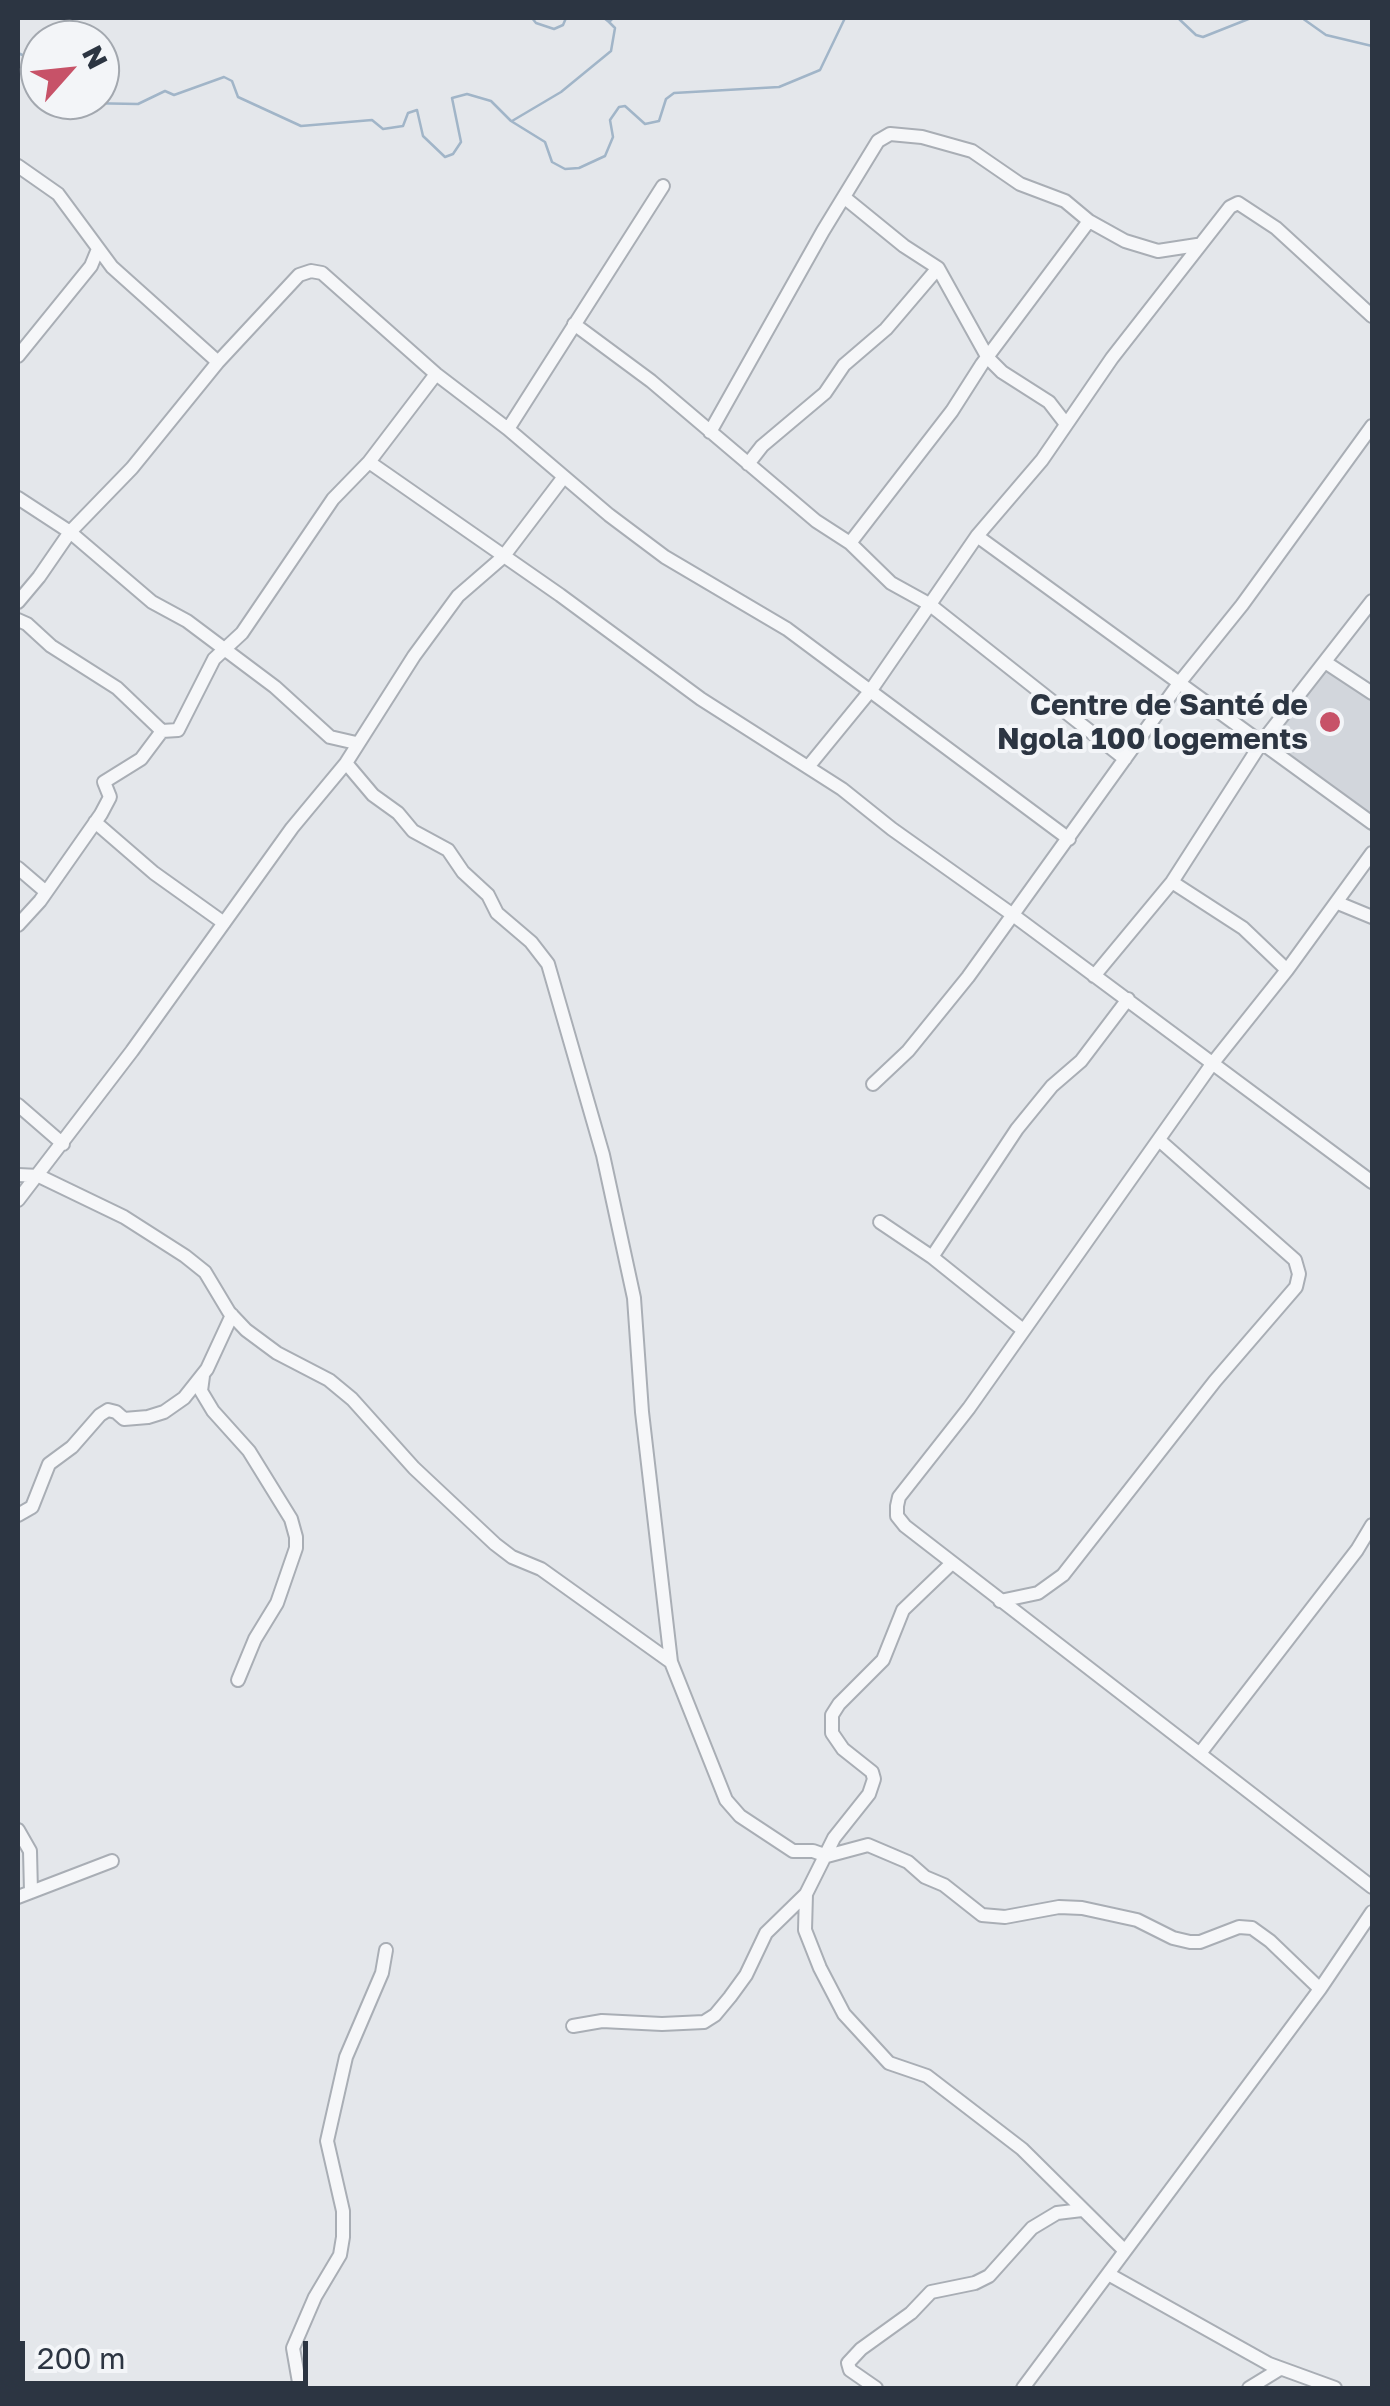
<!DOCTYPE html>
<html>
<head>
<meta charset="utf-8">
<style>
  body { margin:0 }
  #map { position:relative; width:1390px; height:2406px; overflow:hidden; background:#e4e7eb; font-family:"Golos Text",sans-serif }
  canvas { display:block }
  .frame { position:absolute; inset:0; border:20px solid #2c3542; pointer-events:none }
  .north { position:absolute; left:20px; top:20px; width:100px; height:100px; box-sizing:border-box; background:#f3f5f8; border:2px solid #a3a8af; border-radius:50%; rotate:63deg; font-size:28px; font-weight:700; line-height:40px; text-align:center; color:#2c3542 }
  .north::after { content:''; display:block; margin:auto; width:35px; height:45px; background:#c75268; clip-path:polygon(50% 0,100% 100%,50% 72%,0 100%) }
  .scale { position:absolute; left:20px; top:2341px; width:288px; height:45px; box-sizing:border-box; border:5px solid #2c3542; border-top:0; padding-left:12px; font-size:30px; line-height:35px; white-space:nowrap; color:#2c3542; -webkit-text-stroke:8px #f3f5f8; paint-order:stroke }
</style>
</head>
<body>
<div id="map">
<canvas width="1390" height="2406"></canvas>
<div class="frame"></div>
<div class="north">N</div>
<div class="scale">200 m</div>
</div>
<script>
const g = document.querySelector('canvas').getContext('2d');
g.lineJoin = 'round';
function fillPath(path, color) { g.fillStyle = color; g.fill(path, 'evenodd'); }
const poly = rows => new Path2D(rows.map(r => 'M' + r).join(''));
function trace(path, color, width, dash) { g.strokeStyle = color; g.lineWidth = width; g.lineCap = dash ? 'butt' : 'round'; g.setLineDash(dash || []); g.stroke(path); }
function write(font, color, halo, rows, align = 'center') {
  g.font = font + ' "Golos Text",sans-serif'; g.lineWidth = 8; g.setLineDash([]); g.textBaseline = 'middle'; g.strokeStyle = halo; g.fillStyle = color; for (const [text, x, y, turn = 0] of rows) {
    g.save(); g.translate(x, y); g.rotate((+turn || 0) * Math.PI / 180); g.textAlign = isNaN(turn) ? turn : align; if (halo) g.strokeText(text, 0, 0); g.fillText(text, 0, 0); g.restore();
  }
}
fillPath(poly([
  [1325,667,1372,700,1372,814,1273,743]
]), '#d2d6dc');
trace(poly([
  [532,18,536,23,554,29,563,25,566,18],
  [604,18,609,22,613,18],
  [1178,18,1196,35,1203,37,1251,18],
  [1302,18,1326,35,1372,46],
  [18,53,40,63],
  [79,100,83,103,138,104,165,91,174,95,224,77,232,81,238,97,301,126,372,120,383,129,403,126,408,113,417,110,423,136,445,157,453,154,461,142,452,98,467,94,491,101,511,121,545,142,552,162,565,169,579,168,605,156,613,137,610,120,619,107,625,106,645,124,659,121,666,99,674,93,779,87,820,70,845,18],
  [512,121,561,92,611,51,615,28,609,22]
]), '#a1b5c8', 2.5);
const minor = poly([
  [18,166,58,194,112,267,218,362],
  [845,198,904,246,938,268,988,358,1002,372,1049,402,1066,424],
  [574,324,651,381,816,521,850,543,891,583,929,604,1125,759],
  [18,356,91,266,98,249],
  [508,429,663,186],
  [710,432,823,231,878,141,890,134,922,137,972,151,1020,184,1065,201,1089,221,1125,241,1158,251,1197,245],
  [369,462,560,595,701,699,842,789,892,829,1013,915,1372,1182],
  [748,464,762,446,825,393,844,365,886,329,938,268],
  [18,498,70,532,152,602,187,621,275,687,330,737,356,743],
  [977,536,1372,823],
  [850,543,952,411,982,364,1089,221],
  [18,602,39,577,70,532,132,468,218,362,299,275,311,271,322,273,436,374,508,429,609,515,665,557,787,629,1069,839],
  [18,620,27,624,51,646,117,688,162,731,178,730,214,659,242,633,333,499,369,462,436,374],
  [1325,662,1372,693],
  [346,763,373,795,398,813,413,831,448,850,463,872,488,895,497,913,531,942,548,964,603,1155,634,1298,642,1412,671,1662],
  [808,767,871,690,977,536,1042,460,1112,358,1230,207,1238,203,1276,228,1372,316],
  [95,822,154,873,224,923],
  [1372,853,1287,970,1212,1064,969,1408,899,1497,897,1506,897,1516,905,1526,1372,1887],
  [18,868,46,892],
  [1172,882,1243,928,1287,970],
  [1338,903,1372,917],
  [18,925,40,901,101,814,110,797,104,782,141,759,162,731],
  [1094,976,1172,882,1262,742,1372,601],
  [873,1084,908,1051,968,977,1180,682,1242,605,1372,426],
  [18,1105,63,1144],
  [18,1175,39,1176,124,1217,185,1256,205,1272,229,1312,246,1330,277,1353,329,1380,352,1399,414,1468,495,1544,512,1557,541,1569,671,1662,726,1800,740,1816,793,1851,813,1851,827,1856,868,1845,908,1862,925,1877,944,1885,982,1915,1005,1917,1059,1907,1082,1908,1137,1920,1173,1938,1190,1942,1200,1942,1239,1927,1252,1928,1270,1941,1320,1989],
  [18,1200,132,1051,292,828,346,763,414,656,458,596,503,557,563,478],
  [880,1222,932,1257,1023,1330],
  [932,1257,1017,1129,1052,1086,1081,1061,1128,999],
  [203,1376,201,1391,213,1411,249,1451,291,1519,296,1537,296,1548,277,1603,255,1639,238,1680],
  [18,1515,32,1507,49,1464,72,1447,100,1415,108,1410,116,1412,124,1419,148,1417,164,1412,184,1398,207,1369,232,1315],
  [1000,1601,1038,1593,1063,1575,1215,1381,1296,1287,1299,1274,1295,1260,1159,1140],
  [1201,1752,1357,1550,1372,1525],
  [18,1830,30,1851,31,1892],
  [806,1894,805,1930,820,1968,844,2014,889,2063,927,2076,1022,2149,1125,2251],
  [18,1897,112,1861],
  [573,2026,602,2021,662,2024,704,2022,715,2015,730,1997,746,1975,766,1933,806,1894,834,1838,869,1794,874,1779,872,1772,843,1749,832,1733,832,1715,839,1704,883,1660,903,1610,952,1563],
  [1110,2275,1269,2364,1335,2388],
  [300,2388,293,2348,315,2297,340,2255,343,2237,343,2211,327,2141,346,2057,382,1973,386,1950],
  [876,2388,850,2370,848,2363,861,2349,911,2313,931,2292,975,2283,989,2276,1032,2228,1057,2213,1082,2210],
  [1023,2388,1320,1989,1372,1912],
  [1249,2388,1280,2369]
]);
trace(minor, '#a9aeb5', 16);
trace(minor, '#f6f7f9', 12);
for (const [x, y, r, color] of [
  [1330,722,12,"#c75268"]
]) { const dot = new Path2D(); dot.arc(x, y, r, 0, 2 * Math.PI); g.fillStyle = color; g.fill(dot); trace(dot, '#f3f5f8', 4); }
write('bold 30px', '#2c3542', '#f3f5f8', [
  ["Centre de Santé de",1308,705],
  ["Ngola 100 logements",1308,739]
], 'right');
</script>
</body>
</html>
